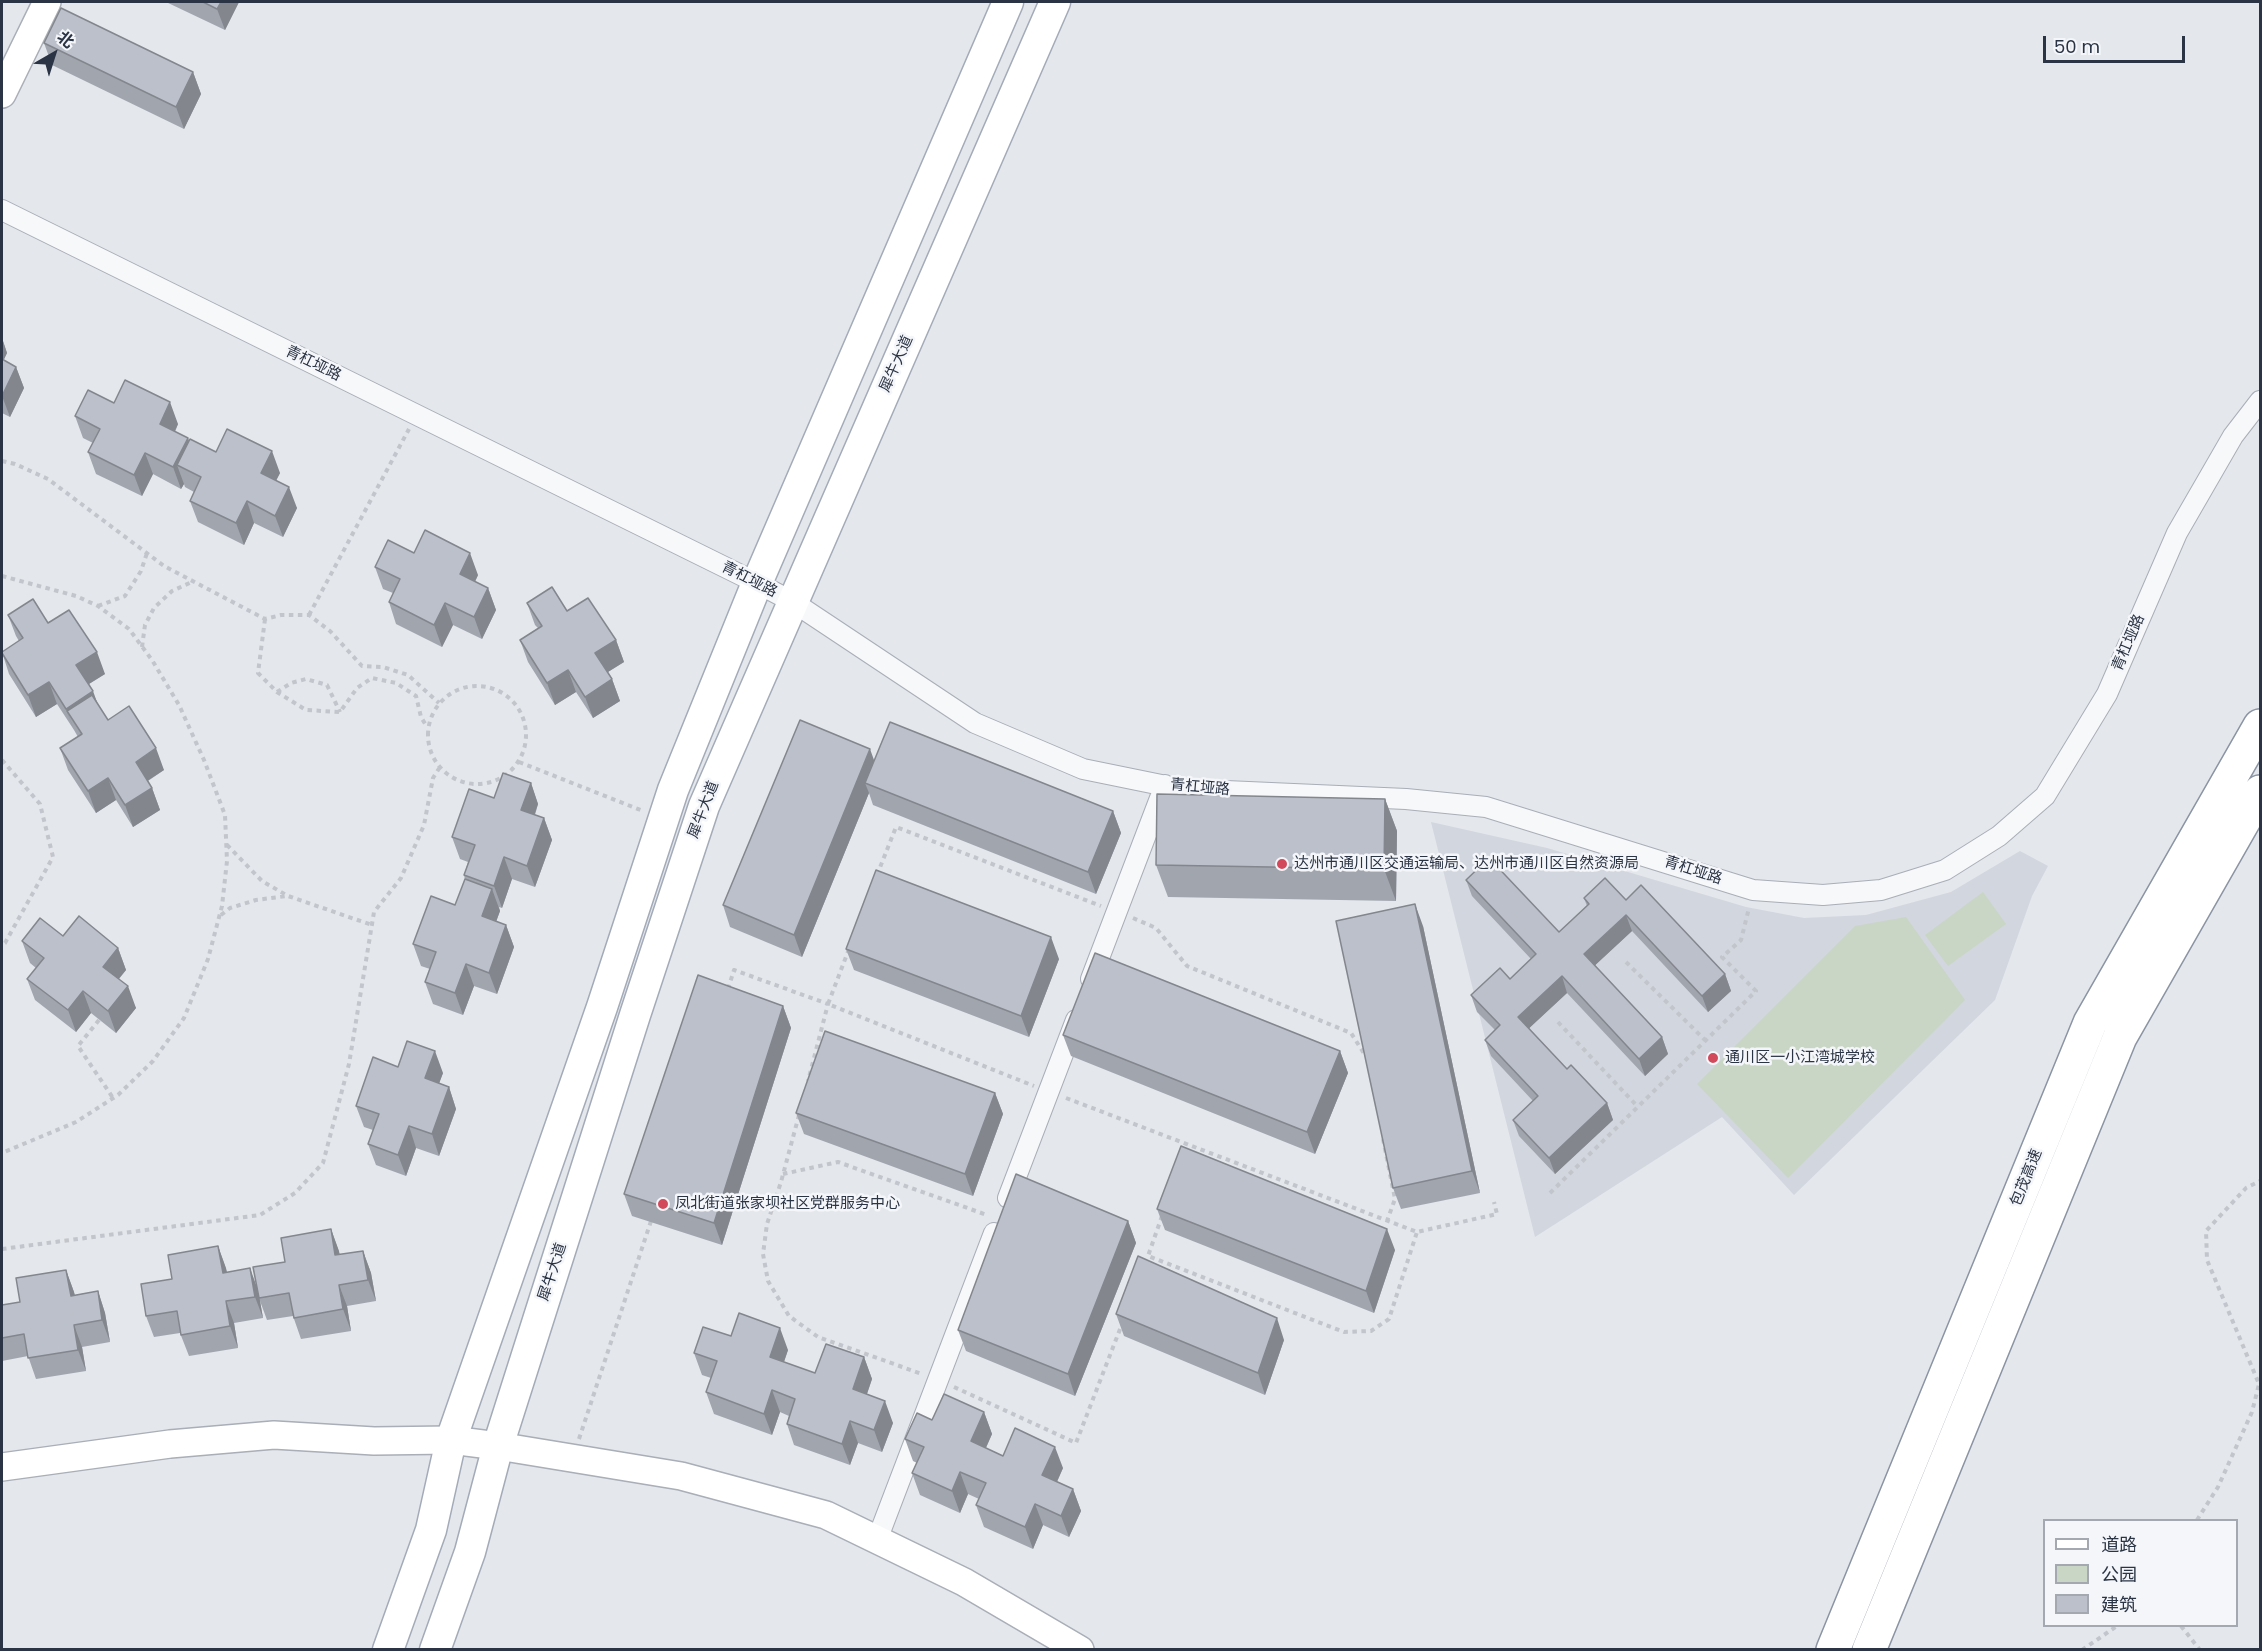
<!DOCTYPE html>
<html>
<head>
<meta charset="utf-8">
<style>
  body { margin:0 }
  #map { position:relative; width:2262px; height:1651px; overflow:hidden; background:#e4e7ec; font-family:Poppins,"Noto Sans SC",sans-serif }
  canvas { display:block }
  .frame { position:absolute; inset:0; border:3px solid #2b3445; pointer-events:none }
  .legend { position:absolute; left:2043px; top:1519px; width:195px; height:108px; box-sizing:border-box; background:#f4f6f9; border:2px solid #a4a8b1; margin:0; padding:8px 10px; list-style:none; font-size:18px; color:#2b3445 }
  .legend li { display:flex; align-items:center; gap:12px; height:30px }
  .legend b { width:30px; border:2px solid #a4a8b1 }
  .north { position:absolute; left:24px; top:24px; width:60px; height:60px; -webkit-text-stroke:4px #f4f6f9; paint-order:stroke; rotate:39deg; font-size:16px; font-weight:700; line-height:24px; text-align:center; color:#2b3445 }
  .north::after { content:''; display:block; margin:auto; width:21px; height:27px; background:#2b3445; clip-path:polygon(50% 0,100% 100%,50% 72%,0 100%) }
  .scale { position:absolute; left:2043px; top:36px; width:142px; height:27px; box-sizing:border-box; border:3px solid #2b3445; border-top:0; padding-left:8px; font-size:18px; line-height:21px; white-space:nowrap; color:#2b3445; -webkit-text-stroke:4px #f4f6f9; paint-order:stroke }
</style>
</head>
<body>
<div id="map">
<canvas width="2262" height="1651"></canvas>
<div class="frame"></div>
<ul class="legend">
<li><b style="height:8px;background:#fff"></b>道路</li>
<li><b style="height:16px;background:#c9d6c5"></b>公园</li>
<li><b style="height:16px;background:#bbc0ca"></b>建筑</li>
</ul>
<div class="north">北</div>
<div class="scale">50 m</div>
</div>
<script>
const g = document.querySelector('canvas').getContext('2d');
g.lineJoin = 'round';
function fillPath(path, color) { g.fillStyle = color; g.fill(path, 'evenodd'); }
const poly = rows => new Path2D(rows.map(r => 'M' + r).join(''));
function trace(path, color, width, dash) { g.strokeStyle = color; g.lineWidth = width; g.lineCap = dash ? 'butt' : 'round'; g.setLineDash(dash || []); g.stroke(path); }
function write(font, color, halo, rows, align = 'center') {
  g.font = font + ' Poppins,"Noto Sans SC",sans-serif'; g.lineWidth = 5; g.setLineDash([]); g.textBaseline = 'middle'; g.strokeStyle = halo; g.fillStyle = color; for (const [text, x, y, turn = 0] of rows) {
    g.save(); g.translate(x, y); g.rotate((+turn || 0) * Math.PI / 180); g.textAlign = isNaN(turn) ? turn : align; if (halo) g.strokeText(text, 0, 0); g.fillText(text, 0, 0); g.restore();
  }
}
fillPath(poly([
  [1431,822,1547,848,1746,907,1804,918,1866,915,1951,892,2020,851,2048,866,2032,896,1995,1000,1794,1195,1722,1117,1535,1237]
]), '#d2d6de');
fillPath(poly([
  [1983,892,2006,924,1948,966,1925,935],
  [1906,917,1965,1000,1788,1178,1697,1084,1855,926]
]), '#c9d6c5');
const street = poly([
  [2,210,757,583,793,602,975,723,1083,769,1181,789,1406,799,1486,807,1753,890,1823,895,1881,890,1945,870,1999,836,2045,796,2107,694,2177,533,2233,436,2260,401],
  [1091,979,1165,785],
  [1008,1198,1076,1020],
  [877,1540,994,1233]
]);
const secondary = poly([
  [2,94,47,2],
  [2,1467,170,1444,274,1435,374,1441,451,1440,498,1446,681,1476,826,1515,964,1582,1080,1650]
]);
const primary = poly([
  [388,1650,431,1530,451,1440,602,1007,673,790,757,583,1008,2],
  [435,1650,470,1552,498,1446,635,1015,704,806,1055,2]
]);
const highway = poly([
  [1833,1650,2090,1023,2260,726],
  [1869,1650,2120,1037,2260,792]
]);
trace(street, '#a9aeb7', 22);
trace(secondary, '#a9aeb7', 30);
trace(primary, '#a3abb8', 33);
trace(highway, '#8b94a3', 36);
trace(poly([
  [2,461,15,464,48,479,164,566,265,619,281,615,309,615,330,631,362,666,383,667,408,675,439,703],
  [2,576,76,596,98,606,129,629,152,660,179,705,204,760,225,815,227,861,222,906,208,959,184,1018,153,1061,118,1095,76,1122,2,1153],
  [98,606,125,596,141,571,147,553],
  [309,615,409,429],
  [265,619,258,673,277,692,306,710,340,712,357,688,372,678,396,683,416,696,421,717,427,727],
  [142,647,145,625,154,608,172,591,194,581],
  '428 735a49 49 0 1 1 98 0a49 49 0 1 1-98 0Z',
  [277,692,291,683,306,679,327,685,340,712],
  [2,760,40,804,53,857,5,943,2,945],
  [519,762,643,811],
  [227,845,262,881,288,896,372,925],
  [877,875,896,827,1101,906],
  [221,915,230,908,256,900,287,896],
  [1133,918,1156,928,1187,966,1351,1033,1365,1055],
  [849,949,828,1004,1034,1086],
  [1626,962,1705,1040],
  [728,989,734,970,828,1004,808,1081],
  [99,1020,78,1046,113,1098],
  [1558,1022,1638,1107],
  [1066,1098,1417,1232,1497,1214,1494,1202],
  [799,1115,781,1182,767,1224,763,1254,768,1281,789,1316,818,1337,922,1374],
  [1383,1139,1395,1199,1387,1221],
  [783,1174,838,1162,987,1215],
  [1550,1193,1756,991,1722,957,1741,940,1749,908],
  [1162,1216,1148,1256,1344,1332,1371,1331,1389,1319,1417,1232],
  [2,1249,260,1215,295,1193,323,1163,349,1064,374,912,401,878,424,825,433,778,440,767],
  [954,1387,1076,1443,1122,1324],
  [579,1439,652,1218],
  [2197,1520,2218,1487,2252,1412,2259,1384,2207,1260,2206,1231,2246,1188,2260,1181],
  [2181,1626,2200,1650],
  [2082,1650,2117,1626]
]), '#c2c5cb', 4, [4.5, 4.5]);
trace(street, '#f7f8fa', 20);
trace(secondary, '#fff', 27);
trace(primary, '#fff', 30);
trace(highway, '#fff', 33);
fillPath(poly([
  [166,2,239,2,225,30],
  [44,43,193,72,201,94,184,129,52,65],
  [2,338,7,353,3,360,16,367,24,388,10,417,2,413],
  [114,403,178,424,175,432,188,438,189,441,216,452,280,473,276,480,297,508,283,537,254,523,244,545,198,522,190,501,194,492,185,487,184,484,181,489,153,474,142,496,96,474,88,452,93,443,83,438,75,416],
  [414,553,478,575,475,582,488,588,496,610,482,639,453,625,442,647,396,624,389,602,393,593,383,589,375,567],
  [527,603,567,611,616,640,624,662,608,672,612,679,620,701,593,718,576,692,555,705,528,662,520,640,538,628,535,625],
  [8,615,48,623,105,674,89,684,98,705,108,720,164,770,148,781,152,788,160,810,133,827,116,800,96,813,68,770,60,748,78,737,74,730,57,704,36,717,9,674,2,652,19,641,16,636],
  [874,760,1113,811,1121,833,1096,894,873,805,869,793,802,957,730,927,723,905],
  [531,783,538,804,535,815,544,818,552,840,535,887,512,879,502,908,499,907,500,911,496,922,506,925,514,947,497,994,474,986,463,1015,433,1004,425,982,430,969,421,966,413,944,455,905,465,880,464,875,468,862,460,859,452,837,494,798],
  [1385,799,1397,831,1396,901,1168,897,1156,865],
  [1466,880,1559,932,1587,906,1584,898,1626,900,1725,974,1731,991,1708,1012,1632,931,1595,965,1662,1037,1668,1054,1645,1076,1567,993,1529,1028,1567,1069,1607,1103,1613,1120,1555,1174,1519,1136,1513,1120,1533,1101,1491,1056,1485,1040,1495,1030,1477,1012,1471,995,1510,979,1531,959,1472,896],
  [1423,926,1480,1193,1401,1209,1393,1188],
  [63,936,118,948,126,970,119,979,136,1008,116,1033,91,1013,76,1032,35,1000,27,979,36,968,30,963,22,941],
  [846,949,1059,959,1029,1037,854,970],
  [783,1006,791,1028,722,1245,632,1216,624,1194],
  [1063,1035,1340,1051,1348,1073,1315,1154,1071,1056],
  [398,1067,443,1073,439,1083,449,1087,456,1109,439,1156,416,1148,406,1176,376,1165,368,1144,373,1130,364,1127,356,1106],
  [995,1093,1003,1114,973,1196,804,1134,796,1113],
  [1157,1209,1395,1250,1374,1313,1165,1230],
  [1128,1221,1136,1243,1075,1396,966,1351,958,1330],
  [331,1229,340,1255,363,1251,371,1273,376,1301,347,1306,351,1331,301,1339,293,1316,267,1320,260,1301,263,1318,234,1323,238,1348,189,1356,180,1333,154,1337,146,1316,172,1279,218,1246,227,1272,257,1287,285,1262],
  [66,1270,75,1295,98,1291,105,1313,110,1342,82,1347,86,1371,36,1379,28,1356,2,1361,2,1305,20,1302],
  [1116,1314,1284,1340,1265,1395,1124,1336],
  [731,1336,788,1350,784,1362,815,1373,864,1357,872,1379,867,1394,893,1423,882,1452,858,1443,850,1465,794,1445,787,1424,789,1416,780,1412,772,1435,714,1414,706,1392,711,1378,702,1375,694,1353],
  [984,1412,992,1434,986,1448,1003,1456,1063,1468,1057,1482,1073,1489,1081,1511,1069,1537,1043,1525,1033,1549,984,1527,976,1505,979,1499,968,1494,960,1513,920,1495,912,1473,917,1463,913,1461,905,1439,932,1420]
]), '#a1a5ae');
fillPath(poly([
  [221,2,239,2,225,30,217,9],
  [193,72,201,94,184,129,176,107],
  [2,338,7,353,2,364],
  [16,367,24,388,10,417,2,396],
  [170,402,178,424,168,446,160,424],
  [188,438,195,460,177,465,184,484,181,489,173,467],
  [272,451,280,473,269,495,261,473],
  [145,453,153,474,142,496,134,475],
  [289,487,297,508,283,537,275,516],
  [247,501,254,523,244,545,236,523],
  [470,553,478,575,468,596,460,574],
  [488,588,496,610,482,639,474,617],
  [445,603,453,625,442,647,434,625],
  [616,640,624,662,603,675,595,653],
  [97,652,105,674,84,687,76,665],
  [568,670,576,692,555,705,547,683],
  [612,679,620,701,593,718,585,697],
  [49,682,57,704,36,717,28,695],
  [93,691,101,713,67,711,74,730,66,709],
  [156,748,164,770,144,783,136,762],
  [870,749,878,771,865,783,869,793,802,957,794,935],
  [108,778,116,800,96,813,88,791],
  [531,783,538,804,529,831,521,810],
  [152,788,160,810,133,827,125,805],
  [1385,799,1397,831,1396,901,1384,869],
  [1113,811,1121,833,1096,894,1088,872],
  [544,818,552,840,535,887,527,866],
  [504,857,512,879,502,908,494,886],
  [492,889,500,911,490,938,482,916],
  [1415,904,1423,926,1480,1193,1472,1171],
  [1626,915,1632,931,1590,970,1584,954],
  [506,925,514,947,497,994,489,973],
  [1051,937,1059,959,1029,1037,1021,1016],
  [118,948,126,970,111,988,103,967],
  [466,964,474,986,463,1015,455,993],
  [1725,974,1731,991,1708,1012,1702,996],
  [1562,976,1567,993,1524,1033,1518,1017],
  [128,986,136,1008,116,1033,108,1011],
  [83,991,91,1013,76,1032,68,1010],
  [783,1006,791,1028,722,1245,714,1223],
  [1662,1037,1668,1054,1645,1076,1639,1059],
  [435,1051,443,1073,433,1100,425,1078],
  [1340,1051,1348,1073,1315,1154,1307,1132],
  [449,1087,456,1109,439,1156,432,1134],
  [995,1093,1003,1114,973,1196,965,1174],
  [1607,1103,1613,1120,1555,1174,1549,1158],
  [409,1126,416,1148,406,1176,398,1155],
  [1128,1221,1136,1243,1075,1396,1068,1374],
  [331,1229,339,1251,343,1277,335,1255],
  [1387,1229,1395,1250,1374,1313,1366,1291],
  [218,1246,226,1268,231,1294,223,1273],
  [363,1251,371,1273,376,1301,368,1280],
  [250,1268,258,1290,263,1318,255,1297],
  [66,1270,74,1292,79,1317,71,1296],
  [339,1285,347,1306,351,1331,343,1309],
  [98,1291,105,1313,110,1342,102,1320],
  [226,1301,234,1323,238,1348,230,1326],
  [1277,1318,1284,1340,1265,1395,1258,1373],
  [74,1325,82,1347,86,1371,78,1350],
  [780,1328,788,1350,778,1379,770,1357],
  [864,1357,872,1379,861,1411,853,1389],
  [772,1390,780,1412,772,1435,764,1414],
  [885,1401,893,1423,882,1452,874,1430],
  [984,1412,992,1434,979,1463,971,1441],
  [850,1421,858,1443,850,1465,842,1444],
  [1055,1447,1063,1468,1050,1497,1042,1475],
  [960,1472,968,1494,960,1513,952,1491],
  [1073,1489,1081,1511,1069,1537,1061,1516],
  [1035,1504,1043,1525,1033,1549,1025,1527]
]), '#83868d');
const building = poly([
  [203,2,221,2,217,9,203,2],
  [61,8,193,72,176,107,44,43,61,8],
  [2,359,16,367,2,396,2,359],
  [125,380,170,402,160,424,188,438,173,467,145,453,134,475,88,452,100,429,75,416,88,390,114,403,125,380],
  [227,429,272,451,261,473,289,487,275,516,247,501,236,523,190,501,201,477,177,465,190,439,216,452,227,429],
  [425,530,470,553,460,574,488,588,474,617,445,603,434,625,389,602,400,579,375,567,388,540,414,553,425,530],
  [552,587,567,611,588,598,616,640,595,653,612,679,585,697,568,670,547,683,520,640,542,626,527,603,552,587],
  [33,599,48,623,69,610,97,652,76,665,93,691,66,709,49,682,28,695,2,653,2,652,23,638,8,615,33,599],
  [92,695,108,720,129,706,156,748,136,762,152,788,125,805,108,778,88,791,60,748,82,734,67,711,92,695],
  [800,720,870,749,794,935,723,905,800,720],
  [890,722,1113,811,1088,872,865,783,890,722],
  [503,773,531,783,521,810,544,818,527,866,504,857,494,886,464,875,475,845,452,837,469,789,494,798,503,773],
  [1157,794,1385,799,1384,869,1156,865,1157,794],
  [1489,858,1559,932,1589,904,1584,898,1605,878,1626,900,1641,885,1725,974,1702,996,1626,915,1584,954,1662,1037,1639,1059,1562,976,1518,1017,1567,1069,1571,1065,1607,1103,1549,1158,1513,1120,1538,1096,1485,1040,1500,1025,1471,995,1500,968,1510,979,1536,954,1466,880,1489,858],
  [876,870,1051,937,1021,1016,846,949,876,870],
  [465,879,492,889,482,916,506,925,489,973,466,964,455,993,425,982,436,952,413,944,431,896,455,905,465,879],
  [1415,904,1472,1171,1393,1188,1336,921,1415,904],
  [79,916,118,948,103,967,128,986,108,1011,83,991,68,1010,27,979,44,958,22,941,40,918,63,936,79,916],
  [1095,953,1340,1051,1307,1132,1063,1035,1095,953],
  [698,975,783,1006,714,1223,624,1194,698,975],
  [825,1031,995,1093,965,1174,796,1113,825,1031],
  [407,1041,435,1051,425,1078,449,1087,432,1134,409,1126,398,1155,368,1144,379,1114,356,1106,373,1057,398,1067,407,1041],
  [1181,1146,1387,1229,1366,1291,1157,1209,1181,1146],
  [1016,1174,1128,1221,1068,1374,958,1330,1016,1174],
  [331,1229,335,1255,363,1251,368,1280,339,1285,343,1309,294,1318,289,1293,259,1298,253,1267,285,1262,281,1238,331,1229],
  [218,1246,223,1273,250,1268,255,1297,226,1301,230,1326,181,1335,177,1311,146,1316,141,1284,172,1279,168,1255,218,1246],
  [1138,1256,1277,1318,1258,1373,1116,1314,1138,1256],
  [66,1270,71,1296,98,1291,102,1320,74,1325,78,1350,28,1358,24,1334,2,1338,2,1305,20,1302,16,1278,66,1270],
  [739,1313,780,1328,770,1357,815,1373,826,1344,864,1357,853,1389,885,1401,874,1430,850,1421,842,1444,787,1424,795,1399,772,1390,764,1414,706,1392,717,1361,694,1353,703,1327,731,1336,739,1313],
  [944,1394,984,1412,971,1441,1003,1456,1015,1428,1055,1447,1042,1475,1073,1489,1061,1516,1035,1504,1025,1527,976,1505,986,1483,960,1472,952,1491,912,1473,924,1447,905,1439,917,1413,932,1420,944,1394]
]);
fillPath(building, '#bbc0ca');
trace(building, '#83868d', 1.5);
for (const [x, y, r, color] of [
  [1282,864,6,"#d1495b"],
  [1713,1058,6,"#d1495b"],
  [663,1204,6,"#d1495b"]
]) { const dot = new Path2D(); dot.arc(x, y, r, 0, 2 * Math.PI); g.fillStyle = color; g.fill(dot); trace(dot, '#f4f6f9', 2); }
write('15px', '#2b3445', '#f4f6f9', [
  ["青杠垭路",313,364,26],
  ["犀牛大道",897,364,-66],
  ["青杠垭路",749,580,27],
  ["青杠垭路",2129,643,-67],
  ["青杠垭路",1200,788,5],
  ["犀牛大道",704,810,-69],
  ["青杠垭路",1693,871,18],
  ["包茂高速",2027,1178,-68],
  ["犀牛大道",553,1272,-72]
]);
write('15px', '#2b3445', '#f4f6f9', [
  ["达州市通川区交通运输局、达州市通川区自然资源局",1294,864],
  ["通川区一小江湾城学校",1725,1058],
  ["凤北街道张家坝社区党群服务中心",675,1204]
], 'left');
</script>
</body>
</html>
